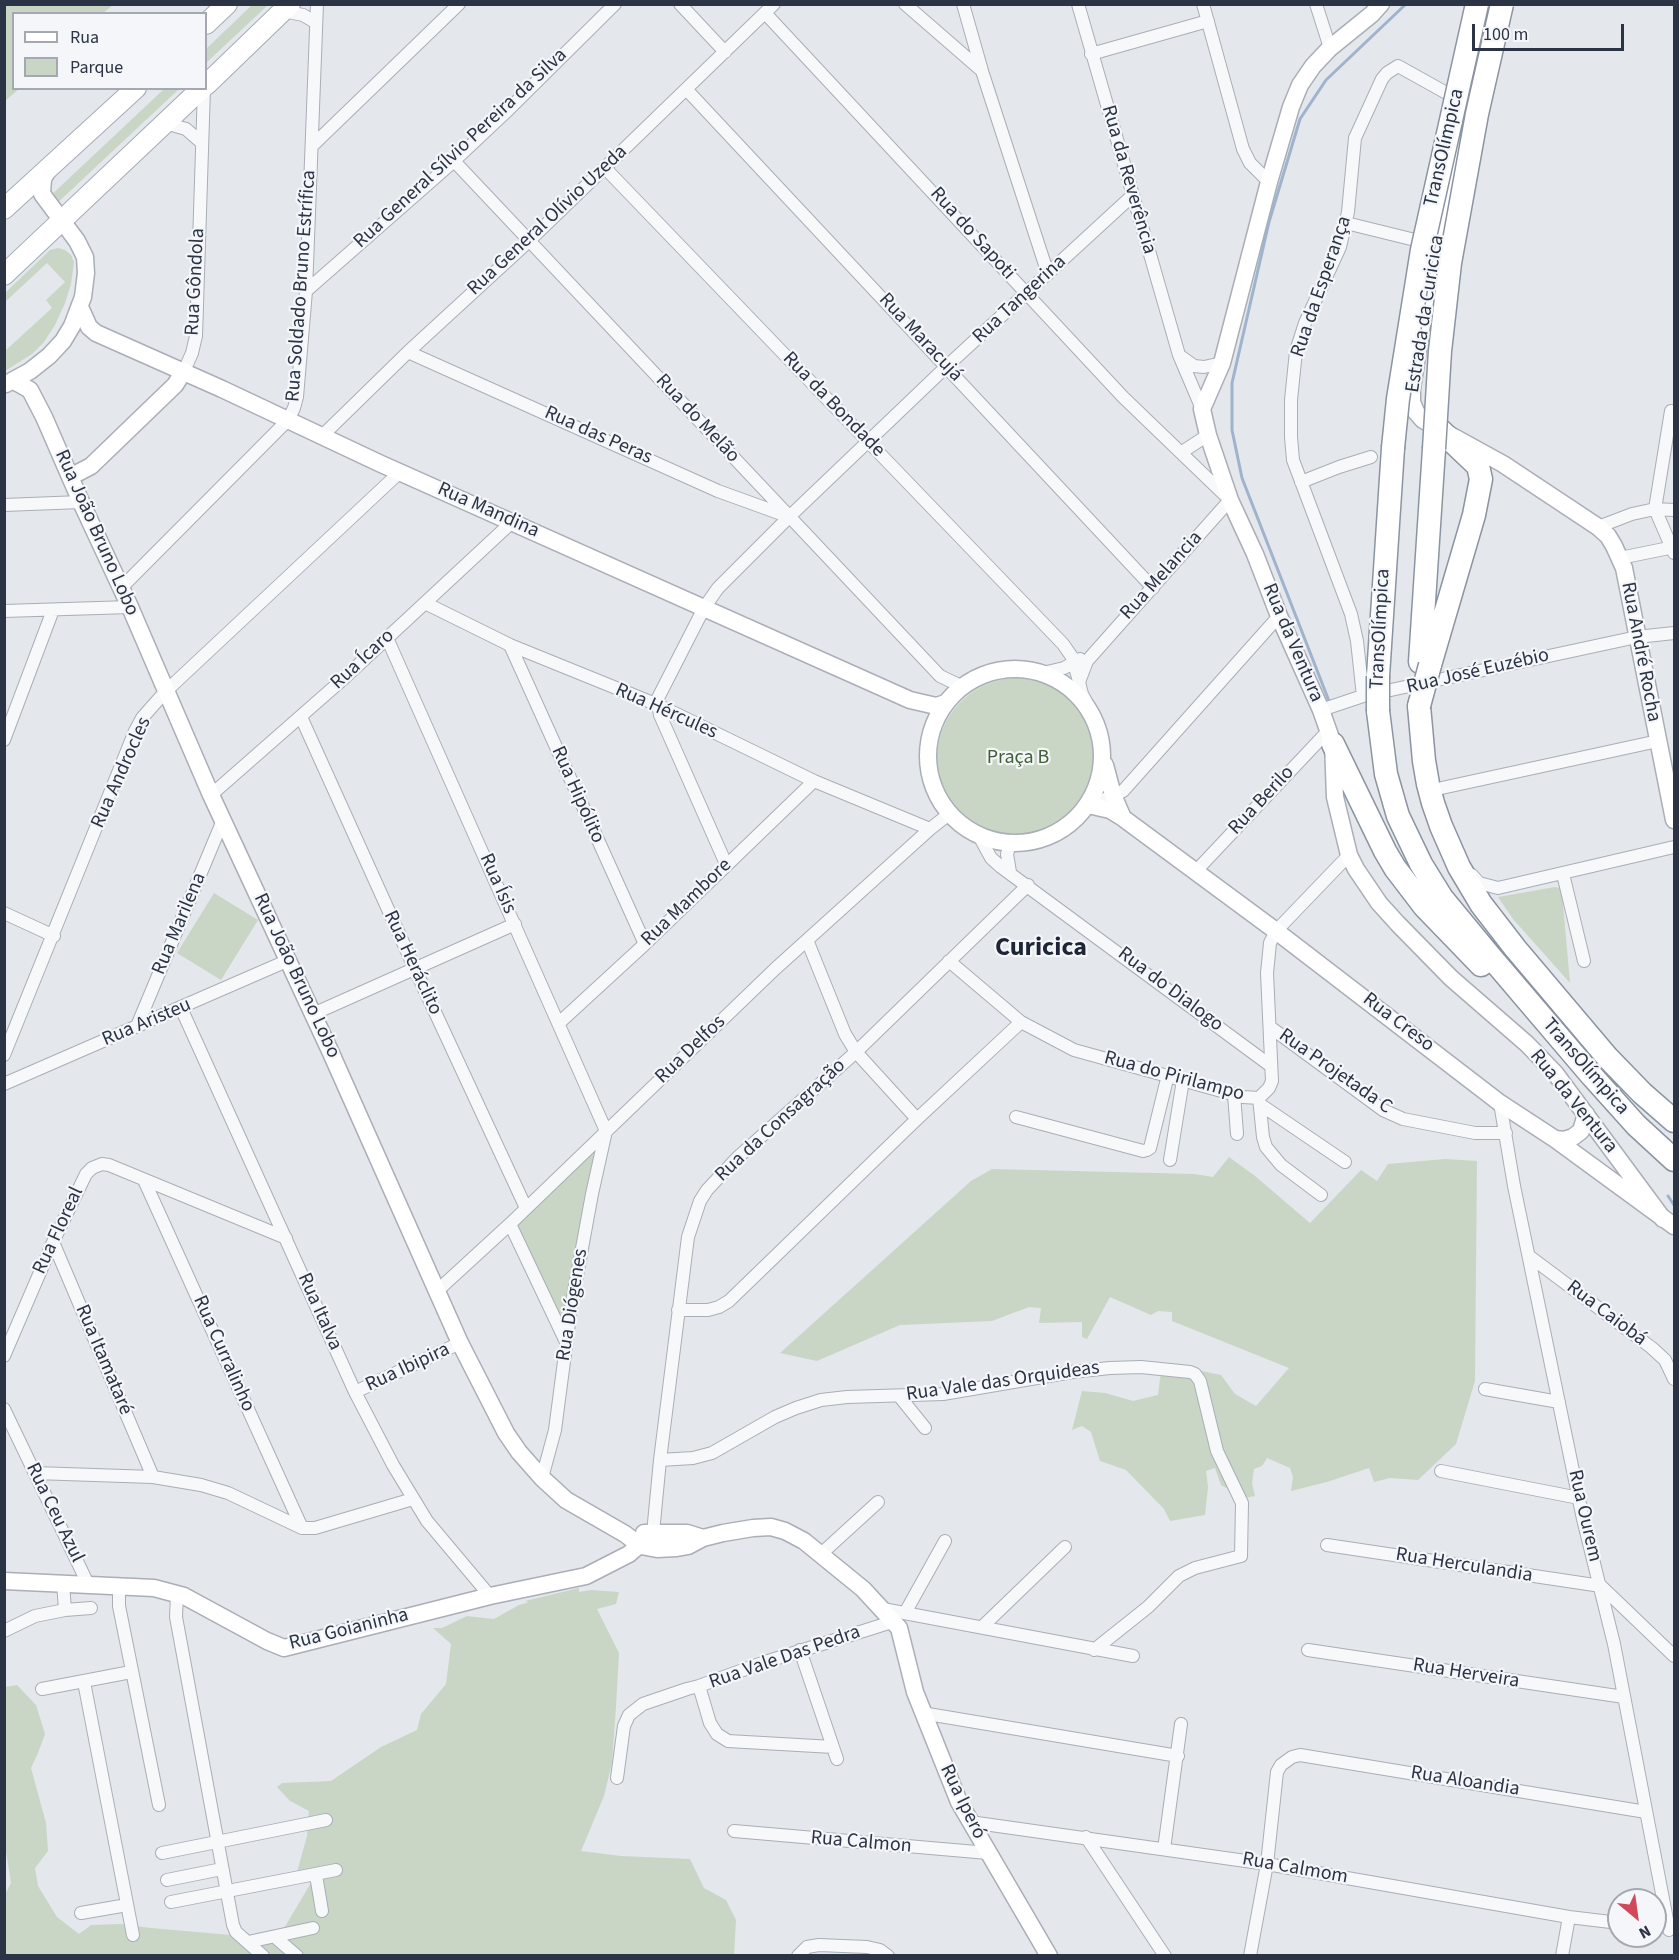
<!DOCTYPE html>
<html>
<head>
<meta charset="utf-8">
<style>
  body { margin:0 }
  #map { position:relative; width:1679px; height:1960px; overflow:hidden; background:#e4e7ec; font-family:"Source Sans 3",sans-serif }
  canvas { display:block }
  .frame { position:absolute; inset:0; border:6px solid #2b3445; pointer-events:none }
  .legend { position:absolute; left:12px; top:12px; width:195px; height:78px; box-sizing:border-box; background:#f4f6f9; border:2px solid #a4a8b1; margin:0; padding:8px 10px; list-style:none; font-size:18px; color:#2b3445 }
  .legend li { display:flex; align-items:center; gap:12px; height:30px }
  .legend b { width:30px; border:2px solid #a4a8b1 }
  .north { position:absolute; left:1607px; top:1888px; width:60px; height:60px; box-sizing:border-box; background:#f4f6f9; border:2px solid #a4a8b1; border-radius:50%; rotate:151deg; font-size:16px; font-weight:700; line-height:24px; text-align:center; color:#2b3445 }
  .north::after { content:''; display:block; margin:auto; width:21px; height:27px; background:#d1495b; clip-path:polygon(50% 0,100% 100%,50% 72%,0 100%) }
  .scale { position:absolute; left:1472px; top:24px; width:152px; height:27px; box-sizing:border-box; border:3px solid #2b3445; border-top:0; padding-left:8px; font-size:18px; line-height:21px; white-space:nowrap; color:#2b3445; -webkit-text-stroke:4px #f4f6f9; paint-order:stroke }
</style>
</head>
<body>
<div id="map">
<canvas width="1679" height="1960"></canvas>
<div class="frame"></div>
<ul class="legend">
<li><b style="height:8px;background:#fff"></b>Rua</li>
<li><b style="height:16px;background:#c9d6c5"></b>Parque</li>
</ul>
<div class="north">N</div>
<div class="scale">100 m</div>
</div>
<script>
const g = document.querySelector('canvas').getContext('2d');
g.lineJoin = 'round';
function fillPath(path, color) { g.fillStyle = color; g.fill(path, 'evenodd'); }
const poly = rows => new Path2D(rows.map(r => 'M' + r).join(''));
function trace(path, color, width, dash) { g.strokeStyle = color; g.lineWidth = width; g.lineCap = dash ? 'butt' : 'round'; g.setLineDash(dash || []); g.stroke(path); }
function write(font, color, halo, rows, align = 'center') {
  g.font = font + ' "Source Sans 3",sans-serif'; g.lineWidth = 4.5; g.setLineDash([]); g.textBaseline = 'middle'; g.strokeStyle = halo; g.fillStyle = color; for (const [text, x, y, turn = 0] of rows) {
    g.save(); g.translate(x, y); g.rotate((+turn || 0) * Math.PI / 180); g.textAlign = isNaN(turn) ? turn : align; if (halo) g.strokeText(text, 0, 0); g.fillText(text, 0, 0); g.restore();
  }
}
fillPath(poly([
  [5,4,113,4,113,5,103,13,14,14,14,88,19,89,5,101],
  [253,4,268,5,206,63,206,49],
  [164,89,179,89,53,207,47,199],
  [58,248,65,250,71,255,74,262,71,284,65,303,55,325,44,342,32,354,5,371,5,351,52,308,46,300,65,282,47,263,5,302,5,293,50,250],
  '937 759a81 81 0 1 1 162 0a81 81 0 1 1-162 0Z',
  [1555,887,1560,888,1562,893,1570,983,1513,919,1498,897],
  [214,893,258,920,221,980,177,953],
  [606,1131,566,1343,510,1224],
  [1229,1157,1255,1176,1310,1223,1361,1170,1377,1181,1388,1164,1445,1159,1477,1161,1475,1381,1456,1444,1418,1480,1390,1478,1374,1482,1369,1468,1327,1482,1291,1491,1293,1477,1290,1468,1267,1458,1262,1466,1254,1469,1252,1483,1255,1496,1244,1498,1221,1485,1215,1468,1206,1471,1208,1487,1205,1515,1170,1521,1164,1509,1126,1470,1100,1461,1091,1432,1082,1426,1072,1430,1082,1391,1105,1393,1133,1401,1158,1395,1162,1363,1221,1375,1235,1394,1256,1406,1289,1368,1172,1321,1172,1312,1158,1311,1151,1315,1110,1297,1087,1339,1082,1337,1082,1322,1039,1323,1041,1308,1029,1307,992,1321,900,1325,817,1361,780,1353,971,1181,992,1169,1194,1174,1213,1177],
  [579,1588,579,1592,591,1590,619,1592,616,1604,597,1609,619,1653,616,1707,612,1763,604,1796,581,1851,621,1856,690,1859,704,1888,726,1900,736,1920,734,1956,5,1956,4,1896,11,1883,4,1839,5,1687,17,1685,36,1705,45,1734,38,1753,31,1768,46,1823,48,1851,35,1868,38,1886,57,1917,79,1934,91,1925,120,1924,151,1928,242,1936,276,1942,312,1881,297,1872,307,1836,309,1811,290,1801,277,1787,282,1783,331,1781,381,1747,417,1730,421,1714,446,1684,451,1644,433,1628,442,1628,467,1616,494,1619,519,1605,529,1602,525,1601]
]), '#c9d6c5');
trace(poly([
  [1329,701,1242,478,1232,430,1232,383,1269,222,1300,119,1326,80,1406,4],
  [1668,1196,1674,1205]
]), '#9fb4cc', 3);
const street = poly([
  [680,4,725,52],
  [905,4,981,70],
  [963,4,982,71,1048,274],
  [1078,4,1179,355,1202,409],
  [1203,4,1243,149,1250,163,1269,182],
  [1316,4,1330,48],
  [283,11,303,15,315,22],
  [765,13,1123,397,1230,500,1087,661,1079,682,1082,694,1091,711],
  [1091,54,1208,21],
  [686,89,1153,588],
  [165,123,186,129,202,143],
  [312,146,459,4],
  [454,161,940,676,963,687],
  [605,168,1063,644,1072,657,1079,681],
  [1346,223,1411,239],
  [306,291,454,161,505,113,615,4],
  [408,352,718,491,787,516],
  [1180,356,1194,366,1204,367,1222,363],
  [184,371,192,353,196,336,204,88],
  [1671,411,1655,509,1674,553],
  [322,436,408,352,530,240,774,4],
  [1182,452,1208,435],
  [1301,482,1339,467,1371,457],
  [4,505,81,502],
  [1598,527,1632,514,1655,509,1674,510],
  [1620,558,1674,547],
  [121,588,288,420,294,408,297,397,306,291,317,4],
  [425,603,510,645,658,705,814,781,930,829],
  [4,611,130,607],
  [387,638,606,1131,592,1194,571,1308,555,1430,542,1478],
  [510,645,645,944],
  [1043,673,1064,668,1080,659],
  [1363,696,1357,641,1351,614,1293,460,1291,437,1291,400,1296,351,1305,323,1340,247,1348,212,1355,138,1382,79,1387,73,1398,66,1459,100],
  [1321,710,1363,696,1637,637,1674,633],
  [301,717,415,969,526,1208],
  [4,740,53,610],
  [1437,789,1658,741],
  [211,795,342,680,512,522],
  [1090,802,1103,800,1123,791,1279,616],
  [979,836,991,858,1001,867,1271,1066],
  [1010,844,1007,854,1010,872],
  [726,864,660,715,658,705,658,698,704,608,718,588,789,517,947,366,1132,196],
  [1196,871,1328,731],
  [1563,874,1584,961],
  [1472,875,1479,883,1498,888,1674,847],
  [4,913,54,936],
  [807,940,845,1034,856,1052,917,1119],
  [949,961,1021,1022,1074,1050,1243,1097,1259,1098,1269,1088,1272,1081,1267,973,1270,943,1276,931,1349,855],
  [181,1008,355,1392,393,1465,427,1521,490,1596],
  [313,1014,515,924],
  [559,1023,645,944,814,781],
  [137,1026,223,820],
  [1270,1027,1383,1110,1403,1119,1475,1133,1506,1133],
  [4,1055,135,731,142,718,165,692,400,472],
  [4,1084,289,960],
  [1234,1094,1237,1134],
  [1259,1098,1263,1137,1266,1147,1281,1165,1321,1195],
  [1500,1103,1514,1186,1583,1519,1614,1644,1669,1930],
  [1261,1105,1345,1162],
  [1016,1117,1143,1151,1147,1150,1150,1148,1168,1075],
  [1170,1160,1183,1080],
  [144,1180,302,1528],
  [510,1224,566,1342],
  [53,1242,153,1477],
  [1529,1256,1652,1348,1665,1360,1674,1379],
  [437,1291,510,1224,775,969,930,829,949,814],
  [678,1310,708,1310,719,1307,729,1301,917,1119,1021,1022],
  [4,1356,53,1242,86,1174,92,1168,102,1164,109,1165,286,1238],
  [1485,1389,1559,1402],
  [355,1392,460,1343],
  [900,1397,925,1428],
  [4,1409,88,1584],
  [660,1460,693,1458,712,1453,775,1417,796,1408,821,1400,847,1397,943,1394,1072,1372,1110,1368,1141,1367,1190,1372,1195,1374,1200,1381,1217,1451,1242,1503,1241,1556,1195,1568,1179,1576,1148,1607,1094,1650],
  [1441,1471,1579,1498],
  [35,1473,153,1477,201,1485,228,1493,302,1528,315,1528,413,1499],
  [653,1533,660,1460,688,1237,700,1201,707,1190,737,1158,856,1052,1028,885],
  [1327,1545,1601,1586,1674,1656],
  [821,1554,878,1502],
  [63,1583,65,1610],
  [119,1586,119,1606,159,1805],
  [177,1594,176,1617,233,1925,236,1932,263,1956],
  [883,1609,1133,1656],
  [905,1613,945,1541],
  [982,1627,1065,1547],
  [4,1631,35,1616,65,1610,91,1608],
  [800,1650,837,1759],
  [1308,1650,1624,1697],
  [84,1682,133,1935],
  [42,1689,131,1672],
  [922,1713,1178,1756],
  [833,1747,728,1741,717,1734,710,1723,699,1686,765,1662,895,1621],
  [617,1778,624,1726,629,1715,643,1704,687,1689,699,1686],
  [970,1822,1267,1864,1569,1917,1619,1923],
  [734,1831,988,1853],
  [1086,1837,1165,1956],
  [1164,1849,1181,1724],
  [162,1853,326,1820],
  [316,1875,322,1911],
  [167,1880,222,1869],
  [171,1902,336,1870],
  [81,1913,127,1905],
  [275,1937,297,1956],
  [248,1942,313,1928],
  [798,1956,807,1947,819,1945,867,1947,880,1950,888,1956],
  [1250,1956,1267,1864,1277,1772,1281,1765,1292,1757,1300,1755,1646,1812],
  [1562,1956,1569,1917]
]);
const secondary = poly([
  [1381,4,1372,14,1330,48,1313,66,1300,85,1291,107,1269,182,1222,363,1202,409,1208,435,1230,500,1255,554,1279,616,1321,710,1333,744,1335,797,1349,855,1356,869,1379,903,1398,924,1451,978,1527,1044,1555,1073,1663,1219],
  [1490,4,1436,243,1421,330,1412,389,1412,402,1416,412,1423,420,1503,464,1598,527,1608,536,1614,546,1624,568,1674,820],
  [80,307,89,327,96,333,222,389,379,463,910,700,936,706,946,703],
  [14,381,30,390,44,417,81,502,130,607,211,795,331,1053,460,1343,506,1433,519,1452,542,1478,566,1500,625,1534,641,1546,657,1549,677,1548,688,1546,703,1538,723,1533,753,1528,771,1527,785,1531,804,1541,863,1589,899,1628,915,1692,959,1802,1049,1956],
  [6,384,30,371,49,356,63,341,72,326,83,297,86,273,85,257,77,241,42,194,43,179,48,170],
  [70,477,91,466,175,385,184,371],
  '928 756a87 87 0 1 1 174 0a87 87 0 1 1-174 0Z',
  [1105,765,1113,795,1123,818],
  [1088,805,1110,810,1123,818,1276,931,1500,1103,1555,1139,1674,1226],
  [1555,1139,1564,1140,1573,1137,1581,1131,1586,1114],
  [644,1533,687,1533,703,1538],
  [4,1581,154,1588,184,1596,267,1641,284,1648,490,1596,586,1576,629,1554,653,1533]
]);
const primary = poly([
  [206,24,227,4],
  [206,85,290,4],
  [4,209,136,88],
  [4,275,202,88]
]);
const highway = poly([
  [1420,662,1434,449],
  [1430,665,1474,515,1481,479,1478,466,1439,429],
  [1378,676,1393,448],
  [1419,706,1424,761,1428,784,1433,803,1441,826,1459,867,1481,904,1515,948,1608,1058,1642,1093,1674,1121],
  [1378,711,1386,774,1398,816,1421,864,1442,898,1489,955,1592,1076,1636,1125,1674,1160],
  [1333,744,1385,851,1395,868,1424,906,1481,965]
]);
trace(street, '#a9aeb7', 14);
trace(secondary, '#a9aeb7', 19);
trace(primary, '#a3abb8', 22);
trace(highway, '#8b94a3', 25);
trace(street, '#f7f8fa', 12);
trace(secondary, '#fff', 16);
trace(primary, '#fff', 20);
trace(highway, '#fff', 22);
const highwayBridge = poly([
  [1393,448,1398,399,1422,250,1477,4],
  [1434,449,1440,351,1450,263,1477,114,1502,4],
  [1378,676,1378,711],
  [1419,706,1430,665]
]);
trace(highwayBridge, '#8b94a3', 25, []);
trace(highwayBridge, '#fff', 22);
write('20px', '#2b3445', '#f4f6f9', [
  ["TransOlímpica",1445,148,-77],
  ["Rua General Sílvio Pereira da Silva",461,149,-43],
  ["Rua da Reverência",1128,180,74],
  ["Rua General Olívio Uzeda",548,221,-43],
  ["Rua do Sapoti",972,234,48],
  ["Rua Gôndola",196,282,-87],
  ["Rua Soldado Bruno Estrífica",302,286,-86],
  ["Rua da Esperança",1322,287,-71],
  ["Rua Tangerina",1020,300,-43],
  ["Estrada da Curicica",1426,314,-81],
  ["Rua Maracujá",920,338,47],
  ["Rua da Bondade",833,405,46],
  ["Rua do Melão",697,419,47],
  ["Rua das Peras",598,436,24],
  ["Rua Mandina",488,511,24],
  ["Rua João Bruno Lobo",96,533,66],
  ["Rua Melancia",1162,576,-48],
  ["TransOlímpica",1381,629,-87],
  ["Rua da Ventura",1292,643,67],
  ["Rua André Rocha",1640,652,79],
  ["Rua Ícaro",363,660,-43],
  ["Rua José Euzébio",1478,672,-13],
  ["Rua Hércules",666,712,24],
  ["Rua Androcles",122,773,-66],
  ["Rua Hipólito",577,795,66],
  ["Rua Berilo",1262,801,-47],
  ["Rua Ísis",497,884,66],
  ["Rua Mambore",687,903,-44],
  ["Rua Marilena",180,924,-67],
  ["Rua Heráclito",412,963,65],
  ["Rua João Bruno Lobo",296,976,65],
  ["Rua do Dialogo",1170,990,37],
  ["Rua Aristeu",147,1023,-23],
  ["Rua Creso",1398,1023,37],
  ["Rua Delfos",691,1050,-44],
  ["TransOlímpica",1585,1067,49],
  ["Rua Projetada C",1335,1072,35],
  ["Rua do Pirilampo",1174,1077,15],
  ["Rua da Ventura",1573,1102,51],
  ["Rua da Consagração",781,1121,-43],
  ["Rua Floreal",59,1231,-65],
  ["Rua Diógenes",573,1305,-81],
  ["Rua Italva",319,1312,66],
  ["Rua Caiobá",1606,1314,37],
  ["Rua Curralinho",223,1354,66],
  ["Rua Itamataré",103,1360,67],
  ["Rua Ibipira",408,1368,-25],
  ["Rua Vale das Orquideas",1003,1382,-8],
  ["Rua Ceu Azul",54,1513,64],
  ["Rua Ourem",1584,1516,77],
  ["Rua Herculandia",1464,1566,9],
  ["Rua Goianinha",349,1630,-14],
  ["Rua Vale Das Pedra",785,1658,-19],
  ["Rua Herveira",1466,1674,9],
  ["Rua Aloandia",1465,1782,9],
  ["Rua Iperó",962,1802,64],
  ["Rua Calmon",861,1843,5],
  ["Rua Calmom",1295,1869,10]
]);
write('20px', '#3f6138', '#f4f6f9', [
  ["Praça B",1018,759]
]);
write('bold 26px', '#1d2536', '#f4f6f9', [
  ["Curicica",1041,949]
]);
</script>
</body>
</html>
